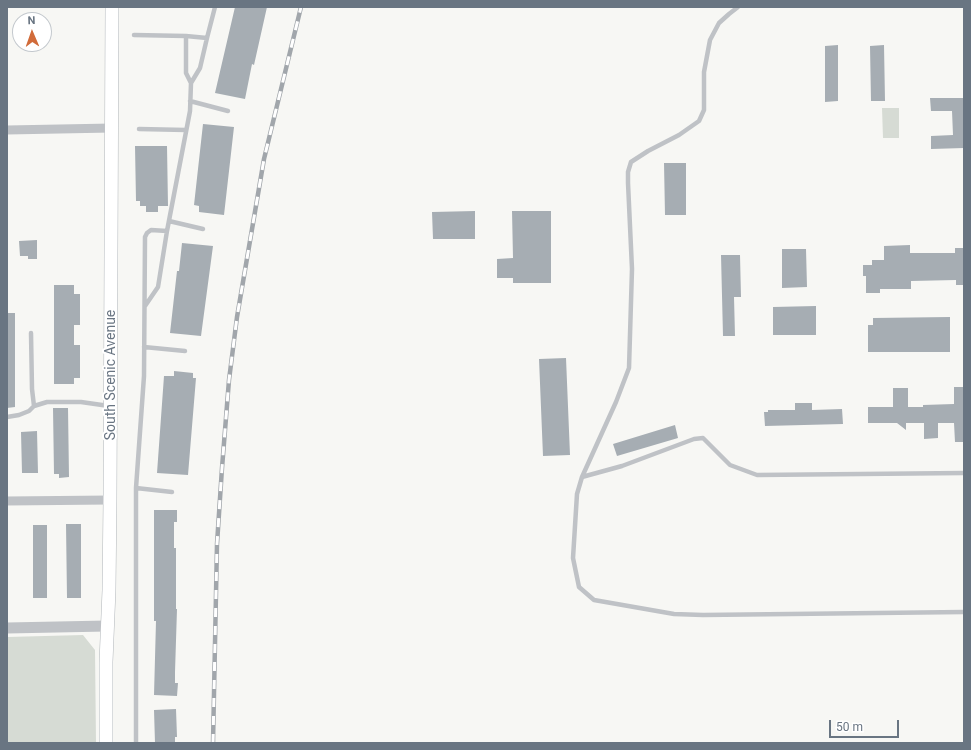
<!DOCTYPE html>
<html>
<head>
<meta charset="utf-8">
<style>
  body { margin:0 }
  #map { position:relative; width:971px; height:750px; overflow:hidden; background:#f7f7f4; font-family:Roboto,sans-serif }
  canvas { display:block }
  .frame { position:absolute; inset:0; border:8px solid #697582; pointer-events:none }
  .north { position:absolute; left:12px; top:12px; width:40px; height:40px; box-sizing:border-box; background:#fff; border:1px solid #c3c8cd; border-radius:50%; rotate:358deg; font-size:11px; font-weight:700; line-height:16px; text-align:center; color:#697582 }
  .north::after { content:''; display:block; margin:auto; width:14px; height:18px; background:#d16b3a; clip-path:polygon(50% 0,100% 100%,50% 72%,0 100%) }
  .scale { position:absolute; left:829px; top:720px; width:70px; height:18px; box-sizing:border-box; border:2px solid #697582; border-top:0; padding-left:5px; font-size:12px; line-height:14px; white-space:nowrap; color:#697582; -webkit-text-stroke:3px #fff; paint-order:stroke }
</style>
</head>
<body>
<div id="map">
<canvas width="971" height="750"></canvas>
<div class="frame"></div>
<div class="north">N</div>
<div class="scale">50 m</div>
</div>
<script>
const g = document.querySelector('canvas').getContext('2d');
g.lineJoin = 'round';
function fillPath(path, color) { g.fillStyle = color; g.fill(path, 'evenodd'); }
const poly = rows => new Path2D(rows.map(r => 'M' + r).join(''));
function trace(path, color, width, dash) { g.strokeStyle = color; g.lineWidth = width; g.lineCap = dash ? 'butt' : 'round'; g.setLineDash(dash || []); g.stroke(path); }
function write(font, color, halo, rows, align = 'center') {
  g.font = font + ' Roboto,sans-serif'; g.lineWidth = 4; g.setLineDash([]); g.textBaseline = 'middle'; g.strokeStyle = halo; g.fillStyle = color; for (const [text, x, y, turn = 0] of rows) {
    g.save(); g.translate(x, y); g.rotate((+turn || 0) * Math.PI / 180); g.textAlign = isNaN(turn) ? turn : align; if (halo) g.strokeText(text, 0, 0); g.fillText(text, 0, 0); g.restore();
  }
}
fillPath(poly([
  [882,108,899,108,899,138,883,138],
  [83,635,95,650,96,743,7,743,7,637]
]), '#d6dbd4');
fillPath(poly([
  [235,7,267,7,254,65,252,64,245,99,215,93],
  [838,45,838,101,825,102,825,46],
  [884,45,885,101,871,101,870,46],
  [930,98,964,98,964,148,931,149,931,136,953,135,952,111,931,111],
  [203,124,234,127,224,215,199,212,199,206,194,205],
  [135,146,167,146,168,206,158,206,158,212,146,212,146,206,140,206,140,201,136,201],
  [664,163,686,163,686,215,665,215],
  [475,211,475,239,433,239,432,212],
  [512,211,551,211,551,283,513,283,513,278,497,278,497,259,513,258],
  [37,240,37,259,28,259,28,256,20,256,19,241],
  [182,243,213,246,201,336,170,333,177,271,179,271],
  [910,245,910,253,955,253,955,248,964,248,964,285,956,285,956,280,911,281,911,289,880,289,880,293,866,293,866,276,863,276,863,265,872,265,872,260,884,260,884,246],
  [782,249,806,249,807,287,782,288],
  [721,255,740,255,741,297,734,297,735,336,723,336],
  [54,285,74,285,74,294,80,294,80,325,74,325,74,345,80,345,80,378,74,378,74,384,54,384],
  [816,306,816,335,773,335,773,307],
  [7,313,15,313,15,407,7,408],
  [950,317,950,352,868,352,868,325,873,325,873,318],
  [566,358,570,455,543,456,539,359],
  [174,371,193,373,193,378,196,378,188,475,157,473,164,376,174,376],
  [954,387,964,387,964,442,955,442,954,423,938,423,938,438,924,439,924,423,906,423,906,430,897,423,868,423,868,407,893,407,893,388,908,388,908,407,923,407,923,405,954,404],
  [795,403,812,403,812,410,842,409,843,424,765,426,764,412,768,412,768,410,795,410],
  [53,408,68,408,69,477,59,478,59,474,54,474],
  [675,425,678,438,617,456,613,444],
  [37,431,38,473,22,473,21,432],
  [154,510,177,510,177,522,174,522,174,548,176,548,176,609,177,609,175,672,175,683,178,683,177,696,154,695,156,621,154,621],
  [66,524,81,524,81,598,67,598],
  [33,525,47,525,47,598,33,598],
  [176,709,177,737,175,737,175,743,155,743,154,710]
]), '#a6adb3');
const secondary = poly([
  [106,743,106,662,109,590,110,500,112,7]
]);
trace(secondary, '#b1b6ba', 14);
trace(poly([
  [738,7,729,14,719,23,710,40,704,72,704,110,699,121,679,135,648,151,631,162,628,172,628,183,632,269,629,368,616,402,582,477,577,494,573,558,579,587,594,600,674,614,703,615,964,612],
  [134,35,186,36],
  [191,83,200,68,207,38],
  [190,101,228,111],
  [139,129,186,130],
  [169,221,203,229],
  [145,306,158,287,167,231],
  [31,333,32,389,34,406],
  [144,347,185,351],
  [7,417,19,415,29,411,34,406,47,402,81,402,109,406],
  [582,477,622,466,694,439,703,438,730,465,757,475,964,473],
  [136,488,172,492],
  [136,743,136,488,144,376,145,237,147,233,151,230,167,231,190,111,191,83,186,73,186,36,207,38,215,7]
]), '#bfc2c6', 4.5);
trace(poly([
  [7,130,112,128],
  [7,501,110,500]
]), '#bfc2c6', 9);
trace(poly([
  [7,628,107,626]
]), '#bfc2c6', 11);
trace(secondary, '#fff', 13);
const rail = poly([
  [213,743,217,544,222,468,229,380,237,317,264,159,301,7]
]);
trace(rail, '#a1a6ab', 4.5);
trace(rail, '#fff', 3, [9]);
write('14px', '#697582', '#fff', [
  ["South Scenic Avenue",111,375,-90]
]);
</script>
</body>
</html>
